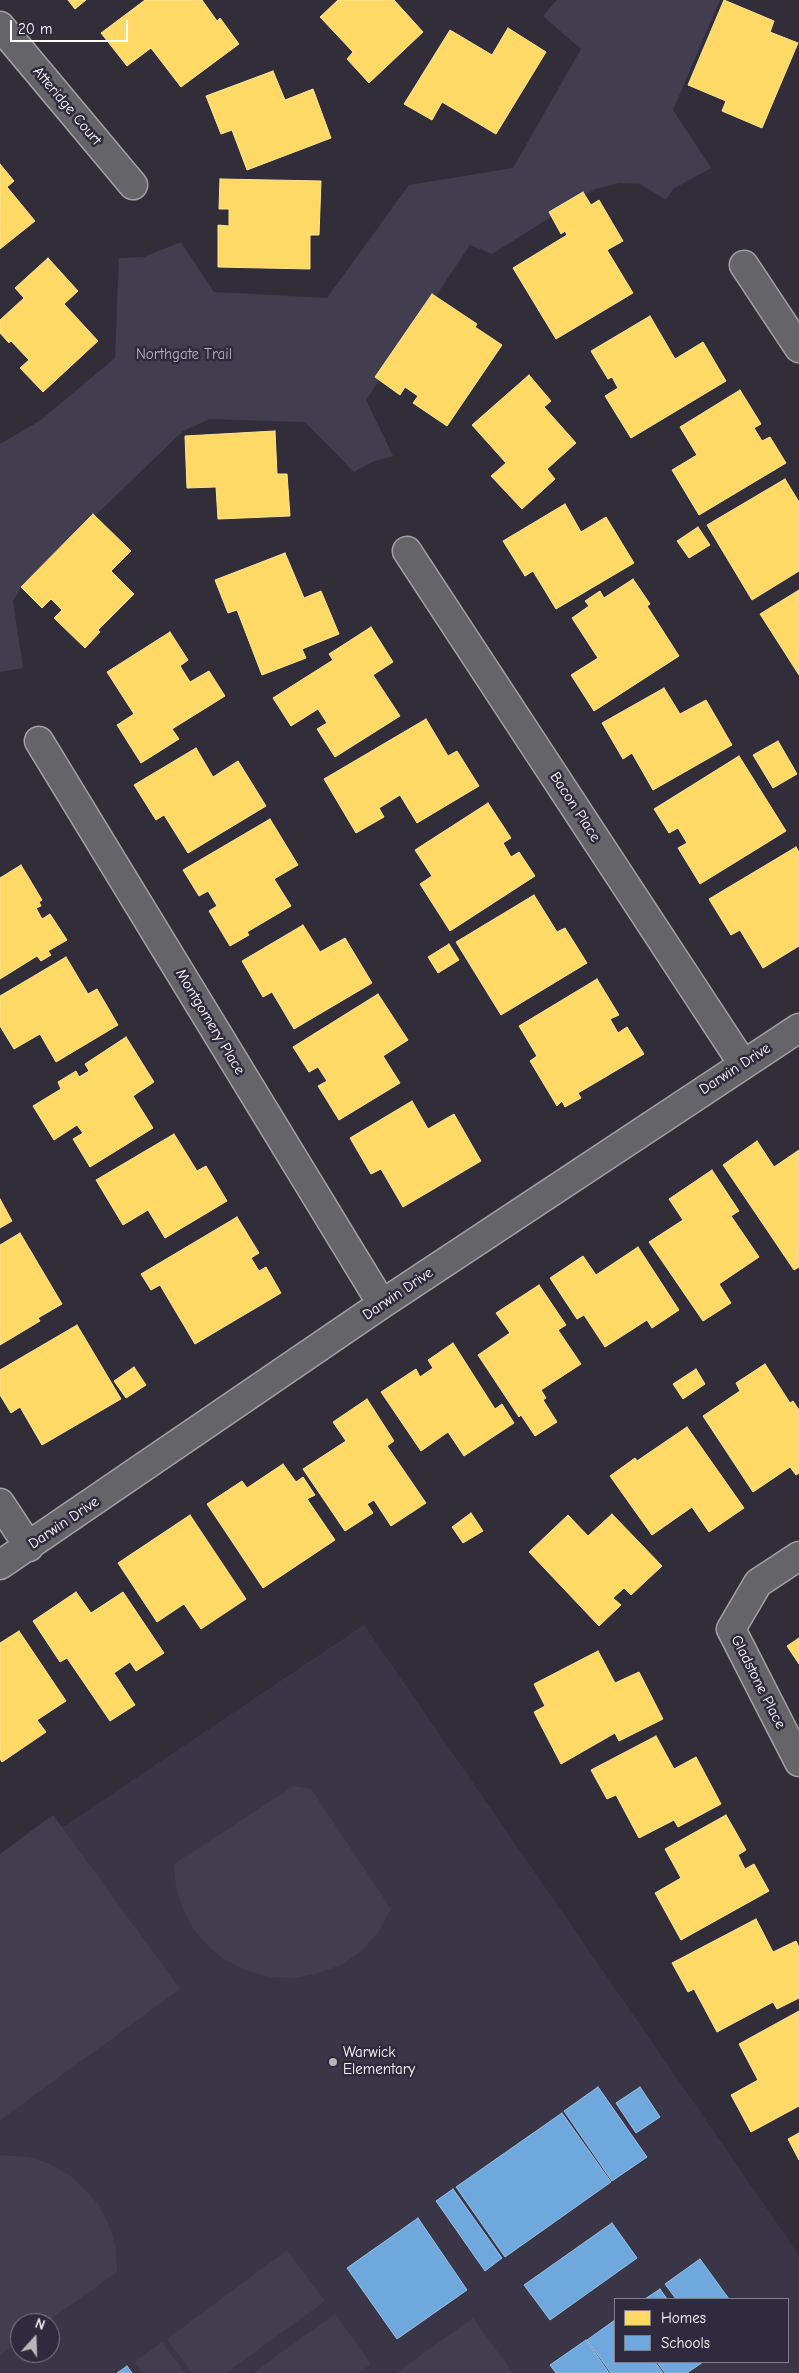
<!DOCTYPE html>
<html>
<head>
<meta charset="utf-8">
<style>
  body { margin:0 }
  #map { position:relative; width:799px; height:2373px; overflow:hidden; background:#312e39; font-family:"Comic Neue",sans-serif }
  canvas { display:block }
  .legend { position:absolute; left:614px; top:2298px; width:175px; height:65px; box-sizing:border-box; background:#2f2a3d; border:1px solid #827f8b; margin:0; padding:6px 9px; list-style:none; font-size:15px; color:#fff }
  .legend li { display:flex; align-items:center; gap:10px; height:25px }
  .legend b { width:25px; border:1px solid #827f8b }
  .north { position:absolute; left:10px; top:2313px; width:50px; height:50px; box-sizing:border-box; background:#2f2a3d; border:1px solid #827f8b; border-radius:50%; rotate:20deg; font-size:14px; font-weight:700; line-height:20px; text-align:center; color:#fff }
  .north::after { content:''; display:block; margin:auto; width:18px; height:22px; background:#b7b6ba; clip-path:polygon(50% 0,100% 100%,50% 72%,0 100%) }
  .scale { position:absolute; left:10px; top:20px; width:118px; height:22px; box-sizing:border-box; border:2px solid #fff; border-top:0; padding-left:6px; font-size:15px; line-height:18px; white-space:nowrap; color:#fff; -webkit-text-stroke:4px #2f2a3d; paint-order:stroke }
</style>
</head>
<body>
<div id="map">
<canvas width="799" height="2373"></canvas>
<ul class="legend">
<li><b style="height:14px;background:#ffd966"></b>Homes</li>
<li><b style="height:14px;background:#6fa8dc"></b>Schools</li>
</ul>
<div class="north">N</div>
<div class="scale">20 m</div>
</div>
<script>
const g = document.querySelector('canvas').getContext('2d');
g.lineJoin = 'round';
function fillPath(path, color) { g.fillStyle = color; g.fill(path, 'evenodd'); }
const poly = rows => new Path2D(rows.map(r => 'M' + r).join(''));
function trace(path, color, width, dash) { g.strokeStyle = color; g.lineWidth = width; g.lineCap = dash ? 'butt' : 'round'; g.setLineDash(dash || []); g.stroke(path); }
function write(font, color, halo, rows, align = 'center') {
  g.font = font + ' "Comic Neue",sans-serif'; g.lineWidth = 5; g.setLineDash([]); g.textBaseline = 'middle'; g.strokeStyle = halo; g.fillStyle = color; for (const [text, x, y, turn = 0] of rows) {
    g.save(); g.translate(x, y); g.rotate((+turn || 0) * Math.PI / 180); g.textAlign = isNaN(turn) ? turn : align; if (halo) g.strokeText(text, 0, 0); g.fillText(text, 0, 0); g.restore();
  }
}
fillPath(poly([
  [364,1625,799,2255,799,2373,0,2373,0,1869],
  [615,2299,788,2299,788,2362,615,2362],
  [20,2323,50,2323,50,2353,20,2353]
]), '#3b3647');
fillPath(poly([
  [557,0,720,0,673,110,711,168,673,189,666,200,640,184,619,183,595,189,492,254,470,245,366,400,393,456,372,462,354,472,305,422,210,419,183,431,23,585,13,601,23,668,0,672,0,444,41,420,115,358,119,258,144,257,181,242,214,292,327,298,409,185,513,168,581,49,543,16],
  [294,1786,311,1789,391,1909,379,1931,363,1950,343,1964,319,1973,295,1978,271,1977,248,1971,227,1961,209,1947,194,1930,183,1909,176,1887,174,1864],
  [53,1815,180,1989,0,2120,0,1854],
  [0,2155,29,2157,50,2164,69,2175,86,2190,100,2207,110,2228,116,2249,117,2272,45,2323,20,2323,20,2341,0,2355],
  [287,2250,325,2301,226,2373,192,2373,167,2339],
  [335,2314,371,2364,359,2373,253,2373],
  [473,2318,513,2373,396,2373],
  [162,2342,185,2373,143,2373,135,2362]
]), '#433e4f');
const homes = poly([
  [68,0,86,0,75,9,68,0],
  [145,0,202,0,217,21,220,18,239,44,181,87,151,48,127,66,101,33,145,0],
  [338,0,394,0,423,32,369,83,347,59,353,52,320,17,338,0],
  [724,0,774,21,770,32,798,43,762,128,722,111,726,101,688,85,724,0],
  [508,28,546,52,496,134,442,102,432,120,404,104,450,30,492,55,508,28],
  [273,71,285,100,313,89,331,138,247,170,232,130,221,134,206,96,273,71],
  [0,164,14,181,7,187,35,221,0,249,0,164],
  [220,179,321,181,319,235,310,235,310,269,218,267,218,225,229,226,229,209,219,209,220,179],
  [583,192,591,205,599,200,623,241,607,250,633,293,556,339,513,268,567,235,565,231,561,234,549,212,583,192],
  [48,258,78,291,64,304,98,341,43,392,20,368,29,360,11,341,9,343,0,333,0,320,24,298,15,288,48,258],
  [432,294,477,324,475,327,502,345,447,426,413,403,418,396,405,387,400,395,375,377,432,294],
  [650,316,675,359,703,342,726,381,631,438,605,396,618,388,612,377,608,379,591,351,650,316],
  [529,375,551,401,544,407,576,443,547,469,555,479,522,509,491,476,506,463,472,425,529,375],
  [740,390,761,424,754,428,762,441,770,437,786,463,699,515,672,470,697,455,680,427,740,390],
  [275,431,277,474,287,474,290,516,218,519,216,487,187,488,185,436,275,431],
  [785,479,799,502,799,571,752,600,707,525,785,479],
  [565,504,581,532,606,517,634,563,556,609,533,571,525,576,503,541,565,504],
  [93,514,131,551,111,571,134,594,98,630,100,632,85,648,54,618,62,610,51,599,42,608,21,587,93,514],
  [698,527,710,545,689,558,677,541,698,527],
  [285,553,304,598,321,591,339,634,302,649,306,658,262,675,237,610,228,613,215,580,285,553],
  [633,579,650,604,647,606,679,656,594,711,571,675,598,658,572,618,589,606,585,601,600,591,604,598,633,579],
  [799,590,799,675,760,614,799,590],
  [371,627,393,662,373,675,400,716,335,757,317,729,327,723,318,709,291,726,273,698,333,660,329,654,371,627],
  [170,632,188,660,180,666,190,682,209,671,225,696,172,729,179,739,141,763,117,725,134,714,107,672,170,632],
  [664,688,680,714,706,700,732,745,653,790,632,753,623,759,602,723,664,688],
  [426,719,448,756,457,751,479,786,417,823,400,795,379,808,384,817,356,833,324,779,426,719],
  [778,741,797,774,773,788,753,755,778,741],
  [196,748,213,777,238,761,266,806,188,853,164,815,156,820,134,785,196,748],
  [739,756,786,831,700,884,678,848,687,843,678,828,669,833,654,809,739,756],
  [488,803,511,838,503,843,511,857,519,852,535,876,450,931,420,884,432,876,415,850,488,803],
  [270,819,298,865,274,879,291,906,247,932,249,935,230,946,209,911,217,906,208,891,199,896,183,870,270,819],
  [796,847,799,852,799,946,763,968,740,930,731,935,709,899,796,847],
  [21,865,42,900,39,902,41,906,36,908,42,919,50,914,67,940,48,951,51,955,41,961,37,956,0,979,0,878,21,865],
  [534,895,557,932,565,928,587,963,501,1015,456,942,534,895],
  [303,925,320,952,345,938,372,983,294,1029,272,992,263,997,242,961,303,925],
  [449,944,459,960,438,973,428,957,449,944],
  [66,957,88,994,97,989,118,1025,56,1062,40,1034,14,1049,0,1026,0,996,66,957],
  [597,979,619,1015,610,1019,618,1033,627,1027,644,1054,578,1093,581,1098,565,1107,562,1101,557,1106,530,1061,537,1056,519,1026,597,979],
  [378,994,408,1040,383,1056,400,1083,339,1120,318,1086,327,1081,318,1067,309,1072,293,1047,378,994],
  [126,1037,154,1082,133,1096,153,1128,90,1167,73,1139,83,1133,77,1125,54,1140,33,1106,61,1089,58,1082,76,1071,79,1077,89,1071,85,1064,126,1037],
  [412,1101,428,1129,454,1114,481,1161,403,1207,381,1169,371,1174,350,1138,412,1101],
  [174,1134,197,1171,206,1166,227,1201,165,1238,148,1210,123,1225,96,1180,174,1134],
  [757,1141,774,1167,799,1150,799,1267,794,1270,723,1165,757,1141],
  [712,1170,739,1211,731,1216,759,1257,719,1284,731,1303,703,1321,649,1242,683,1220,669,1199,712,1170],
  [0,1199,12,1221,0,1228,0,1199],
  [237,1217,259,1253,251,1258,259,1271,266,1267,281,1293,195,1344,160,1285,151,1290,141,1274,237,1217],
  [20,1233,62,1304,38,1318,40,1321,0,1345,0,1245,20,1233],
  [638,1247,679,1310,652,1328,647,1320,605,1347,584,1315,577,1319,550,1278,583,1256,596,1275,638,1247],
  [539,1285,566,1325,558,1330,581,1364,541,1390,546,1398,543,1400,557,1422,535,1436,521,1415,519,1417,478,1355,510,1333,496,1313,539,1285],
  [77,1325,121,1399,42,1445,20,1407,11,1413,0,1395,0,1370,77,1325],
  [453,1343,495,1409,502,1404,514,1423,464,1456,448,1432,421,1451,381,1392,416,1369,420,1377,433,1368,428,1360,453,1343],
  [765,1364,790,1403,793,1401,799,1410,799,1473,796,1475,790,1467,753,1492,703,1416,740,1391,736,1383,765,1364],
  [134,1367,146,1385,126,1398,114,1381,134,1367],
  [696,1369,705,1384,683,1399,673,1384,696,1369],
  [367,1399,394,1441,387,1446,426,1503,391,1526,374,1500,367,1504,373,1513,345,1531,303,1469,346,1441,333,1422,367,1399],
  [687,1427,744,1508,709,1532,692,1507,652,1535,610,1476,635,1458,637,1461,687,1427],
  [283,1464,296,1482,303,1477,315,1495,307,1499,335,1540,263,1588,207,1504,242,1481,247,1488,283,1464],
  [471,1513,483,1531,463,1543,452,1527,471,1513],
  [612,1514,662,1566,631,1595,624,1588,613,1598,621,1605,599,1626,529,1552,568,1515,588,1536,612,1514],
  [190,1515,246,1599,201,1629,184,1604,157,1622,118,1563,190,1515],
  [76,1592,91,1613,123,1592,164,1653,136,1671,130,1662,114,1673,135,1705,110,1721,67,1658,60,1662,33,1621,76,1592],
  [19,1631,66,1701,37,1720,46,1732,2,1762,0,1759,0,1643,19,1631],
  [799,1638,799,1664,787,1646,799,1638],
  [598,1651,615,1683,639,1672,663,1719,619,1741,615,1733,561,1764,534,1712,545,1706,534,1684,598,1651],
  [656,1736,674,1769,696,1757,721,1804,678,1827,674,1820,639,1838,616,1795,607,1799,591,1770,656,1736],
  [726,1815,746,1850,738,1855,745,1869,754,1864,769,1891,681,1940,655,1893,681,1878,665,1849,726,1815],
  [756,1919,773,1952,796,1941,799,1947,799,1998,777,2009,773,2002,717,2032,694,1989,688,1992,672,1963,756,1919],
  [799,2011,799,2106,751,2132,731,2095,758,2080,739,2044,799,2011],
  [799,2133,799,2160,788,2139,799,2133]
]);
fillPath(homes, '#ffd966');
trace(homes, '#ffe494', 1);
const schools = poly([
  [598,2087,647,2157,612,2181,564,2111,598,2087],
  [640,2087,660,2117,636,2133,616,2103,640,2087],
  [562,2113,611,2182,505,2257,456,2187,562,2113],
  [453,2189,502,2258,485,2271,436,2201,453,2189],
  [418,2218,467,2290,397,2339,347,2268,418,2218],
  [612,2223,637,2258,550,2320,524,2285,612,2223],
  [700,2259,729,2299,676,2299,665,2284,700,2259],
  [660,2289,667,2299,645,2299,660,2289],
  [615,2320,615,2362,655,2362,663,2373,611,2373,587,2340,615,2320],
  [586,2340,609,2373,556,2373,550,2365,586,2340],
  [657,2362,703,2362,687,2373,665,2373,657,2362],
  [127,2366,132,2373,117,2373,127,2366]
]);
fillPath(schools, '#6fa8dc');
trace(schools, '#9ac2e6', 1);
const street = poly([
  [0,26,133,185],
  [744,265,799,348],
  [407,551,743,1064],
  [39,741,382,1304],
  [0,1503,29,1547],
  [799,1556,758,1583,731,1629,799,1762],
  [0,1565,382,1304,799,1028]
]);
trace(street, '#a2a1a6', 31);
trace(street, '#656469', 28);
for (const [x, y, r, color] of [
  [333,2062,5,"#b7b6ba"]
]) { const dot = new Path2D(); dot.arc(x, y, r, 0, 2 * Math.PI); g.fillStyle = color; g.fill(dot); trace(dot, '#2f2a3d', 2); }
write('15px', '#fff', '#2f2a3d', [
  ["Atteridge Court",67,106,50],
  ["Bacon Place",575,807,57],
  ["Montgomery Place",210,1022,59],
  ["Darwin Drive",735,1069,-33],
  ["Darwin Drive",398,1294,-34],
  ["Darwin Drive",64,1523,-34],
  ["Gladstone Place",758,1682,63]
]);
write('15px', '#b5b3ba', '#2f2a3d', [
  ["Northgate Trail",184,355]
]);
write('15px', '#fff', '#2f2a3d', [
  ["Warwick",343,2053],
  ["Elementary",343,2070]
], 'left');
</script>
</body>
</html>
